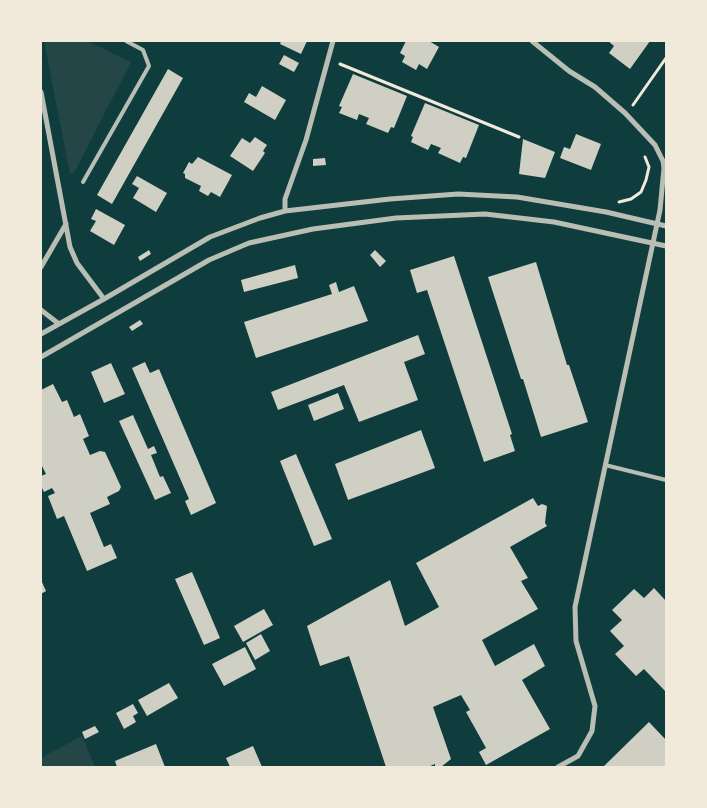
<!DOCTYPE html>
<html>
<head>
<meta charset="utf-8">
<style>
  body { margin:0 }
  #map { position:relative; width:707px; height:808px; overflow:hidden; background:#0f3d3e; font-family:Commissioner,sans-serif }
  canvas { display:block }
  .frame { position:absolute; inset:0; border:42px solid #f1e9da; pointer-events:none }
</style>
</head>
<body>
<div id="map">
<canvas width="707" height="808"></canvas>
<div class="frame"></div>
</div>
<script>
const g = document.querySelector('canvas').getContext('2d');
g.lineJoin = 'round';
function fillPath(path, color) { g.fillStyle = color; g.fill(path, 'evenodd'); }
const poly = rows => new Path2D(rows.map(r => 'M' + r).join(''));
function trace(path, color, width, dash) { g.strokeStyle = color; g.lineWidth = width; g.lineCap = dash ? 'butt' : 'round'; g.setLineDash(dash || []); g.stroke(path); }
fillPath(poly([
  [44,41,87,41,131,62,74,173,70,174],
  [82,736,95,767,41,767,41,758]
]), '#244646');
fillPath(poly([
  [281,41,307,41,301,54,280,44],
  [406,41,429,41,439,47,427,69,419,64,416,70,402,62,405,56,400,53],
  [608,41,650,41,630,69,609,53,614,46],
  [284,55,299,63,294,72,279,64],
  [168,69,183,78,112,204,97,195],
  [353,74,407,96,394,128,391,127,388,133,366,124,369,118,359,114,357,120,339,113,342,107,339,106],
  [262,86,286,100,275,120,244,102,249,93,256,97],
  [425,103,479,125,466,158,463,157,460,163,438,153,441,148,431,144,428,150,411,142,413,137,411,136],
  [576,134,601,144,591,170,560,158,564,147,570,149],
  [255,137,267,145,263,151,265,153,253,171,230,156,242,138,250,143],
  [523,139,555,152,545,178,519,174],
  [198,157,232,175,220,197,211,192,208,196,199,191,201,186,185,178,185,174,183,173,189,162,192,164],
  [325,158,326,165,313,166,313,159],
  [137,176,167,193,156,212,133,198,139,188,132,184],
  [96,209,125,225,114,245,90,231,96,221,91,219],
  [149,250,151,254,140,261,138,257],
  [375,250,386,261,380,267,370,255],
  [454,256,512,434,510,435,515,451,484,462,427,290,417,293,410,270],
  [536,262,567,365,569,365,588,422,541,437,523,379,521,379,488,277],
  [295,265,298,278,244,292,241,280],
  [336,282,339,292,354,286,368,321,256,358,244,322,332,294,329,285],
  [140,320,143,324,132,331,129,327],
  [418,335,425,354,404,362,418,400,359,422,344,385,278,410,271,392],
  [145,362,150,373,159,369,216,503,191,515,185,501,189,499,132,368],
  [111,363,125,394,104,403,91,372],
  [53,384,62,402,67,400,74,417,80,414,89,436,83,439,90,455,100,451,105,452,121,487,119,491,107,497,110,504,90,513,104,547,111,544,117,558,87,571,64,516,57,519,48,496,55,493,52,488,44,492,41,486,41,476,46,474,41,464,41,390],
  [338,393,344,409,314,421,308,405],
  [133,415,148,449,154,446,157,453,151,455,160,477,163,476,171,493,155,500,119,421],
  [421,430,435,468,348,500,335,464],
  [296,454,332,539,314,546,280,461],
  [533,498,538,506,542,504,547,506,545,523,547,526,510,547,528,578,521,581,538,609,482,640,495,666,534,644,545,666,522,680,550,729,486,765,479,752,486,748,466,712,470,710,461,695,433,707,451,759,441,767,435,767,435,764,428,767,386,767,349,656,320,666,307,626,390,580,405,626,439,607,416,563],
  [192,572,220,638,204,645,175,579],
  [41,580,46,591,41,594],
  [654,588,666,601,666,692,644,669,636,676,615,654,624,646,610,631,622,620,612,610,634,589,644,598],
  [264,609,273,625,243,642,234,626],
  [261,634,270,651,255,660,246,643],
  [245,647,256,669,224,686,212,664],
  [169,683,178,698,147,716,138,700],
  [133,704,138,713,133,716,136,722,124,729,116,713],
  [649,722,666,740,666,767,603,767],
  [95,726,99,732,85,739,82,732],
  [156,744,165,767,117,767,115,761],
  [253,746,262,767,230,767,226,758]
]), '#cfcfc3');
trace(poly([
  [340,64,519,137],
  [633,105,666,58],
  [619,202,631,199,641,192,646,180,649,167,645,157]
]), '#f1e9da', 3);
trace(poly([
  [83,182,149,66,143,50,126,41],
  [605,465,666,480]
]), '#b8beb3', 4);
trace(poly([
  [532,41,569,71,595,87,625,113,655,145,663,161,664,168,660,210,575,607,576,641,595,706,592,731,578,756,558,767],
  [41,92,70,247,77,263,104,299],
  [285,211,285,199,306,140,333,41],
  [41,267,66,224],
  [41,310,59,324],
  [41,334,104,299,210,237,260,218,285,211,390,199,458,194,517,197,606,212,666,226],
  [41,357,209,260,249,243,313,229,396,218,485,214,554,222,666,246]
]), '#b8beb3', 5);
</script>
</body>
</html>
